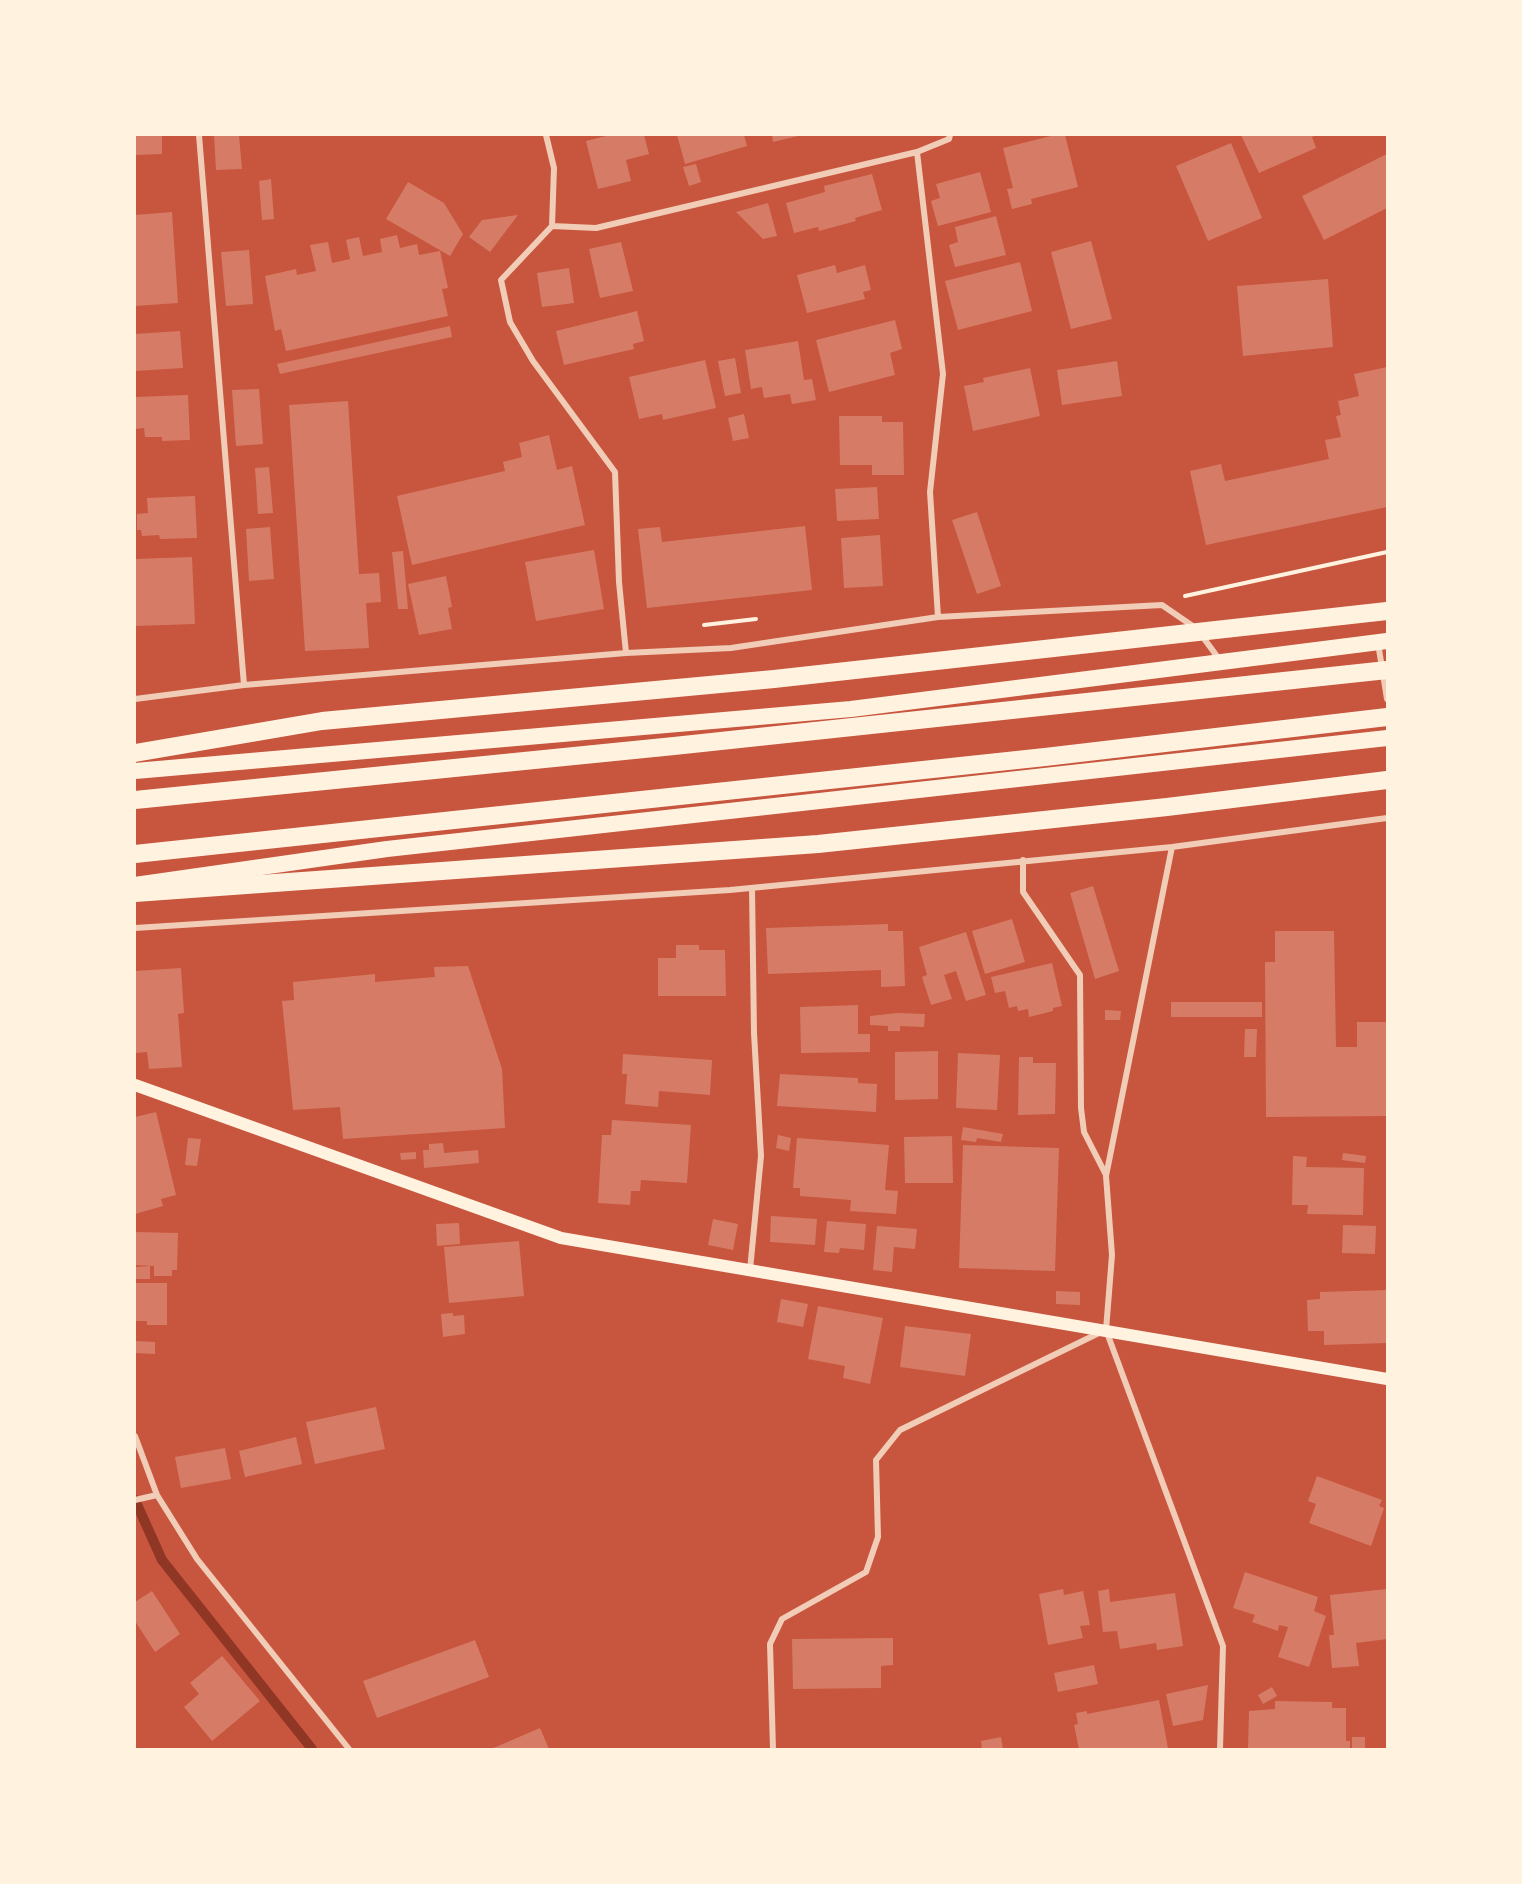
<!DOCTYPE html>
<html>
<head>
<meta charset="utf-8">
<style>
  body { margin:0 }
  #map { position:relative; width:1522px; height:1884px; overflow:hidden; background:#c8553d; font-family:"Crimson Pro",serif }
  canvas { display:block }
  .frame { position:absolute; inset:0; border:136px solid #fff3e0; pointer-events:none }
</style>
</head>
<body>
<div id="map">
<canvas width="1522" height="1884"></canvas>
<div class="frame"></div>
</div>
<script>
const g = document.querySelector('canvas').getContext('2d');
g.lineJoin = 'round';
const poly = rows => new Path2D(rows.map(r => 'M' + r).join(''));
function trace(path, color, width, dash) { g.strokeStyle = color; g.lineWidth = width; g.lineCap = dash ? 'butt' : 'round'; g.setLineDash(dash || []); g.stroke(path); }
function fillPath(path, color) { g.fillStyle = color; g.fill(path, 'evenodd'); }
trace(poly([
  [135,1500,162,1560,312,1749]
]), '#8f3625', 10);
fillPath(poly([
  [135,135,162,135,162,154,135,155],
  [214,135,239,135,242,169,216,170],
  [610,135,644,135,649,154,626,160,631,181,598,189,586,141],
  [677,135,744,135,747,146,685,164],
  [772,135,798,135,798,136,773,142],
  [1055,135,1065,135,1078,187,1031,199,1032,204,1012,209,1007,189,1013,188,1003,148],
  [1241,135,1316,135,1312,137,1316,148,1259,173],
  [1231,143,1262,218,1208,241,1176,166],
  [1387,154,1387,208,1324,240,1302,196],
  [696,164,701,182,689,186,683,167],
  [980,172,991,212,938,226,931,201,940,198,936,184],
  [872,174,882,210,855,218,856,221,819,231,818,227,794,233,786,203,825,192,824,186],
  [271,179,274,219,262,220,259,181],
  [408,182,444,203,463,234,450,256,386,219],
  [768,203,777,236,763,239,736,212],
  [172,212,178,303,135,306,135,215],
  [518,215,490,252,469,237,482,220],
  [996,216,1006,255,955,267,949,245,958,242,955,227],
  [397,235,400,248,417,244,419,255,440,251,448,288,442,289,448,316,286,351,281,329,275,331,265,276,296,269,297,275,316,271,310,245,328,242,332,263,350,259,346,240,359,237,363,256,382,252,380,239],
  [1091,241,1112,319,1071,329,1051,252],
  [621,242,633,291,600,298,589,249],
  [249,250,253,304,226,306,221,252],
  [1020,262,1032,311,958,330,945,281],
  [835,265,837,273,865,265,871,290,863,292,865,299,807,313,797,275],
  [569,268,574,303,542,307,537,273],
  [1328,279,1333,347,1243,356,1237,286],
  [637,311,644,341,633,344,634,349,564,365,556,331],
  [895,320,902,349,890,353,895,375,829,392,816,340],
  [450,326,452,337,280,374,277,364],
  [180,331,183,368,135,371,135,334],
  [798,341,804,380,812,379,816,400,792,404,790,394,764,398,762,387,751,389,745,350],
  [735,358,741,393,725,396,718,361],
  [705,360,716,408,663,420,662,414,639,419,629,377],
  [1117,361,1122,396,1062,405,1057,370],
  [1387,367,1387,507,1206,545,1190,471,1221,464,1225,481,1329,459,1325,440,1341,437,1336,416,1341,415,1338,401,1359,396,1354,374],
  [1030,368,1040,416,973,431,964,386,984,382,983,378],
  [259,389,263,444,236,446,232,390],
  [188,395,190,440,162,441,162,437,145,437,144,428,135,429,135,397],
  [348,401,359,574,379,573,381,602,366,603,369,648,305,651,289,405],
  [744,414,749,438,733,441,728,418],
  [839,416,882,416,882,422,903,422,904,475,872,475,872,465,840,465],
  [549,435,557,470,572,466,585,525,412,565,397,496,505,471,503,462,522,457,519,443],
  [269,467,273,513,258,514,255,468],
  [877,487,879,519,837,521,835,489],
  [195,496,197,538,160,539,159,535,142,536,141,530,137,530,137,514,148,513,147,498],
  [977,512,1001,586,977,594,952,520],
  [805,526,812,590,647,608,638,529,660,527,662,542],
  [270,527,274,579,249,581,246,529],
  [880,535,883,586,844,588,841,538],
  [594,550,604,609,536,621,525,562],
  [403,551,408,609,398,609,392,552],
  [192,557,195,624,135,626,135,559],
  [446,576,452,607,448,608,452,629,419,635,408,584],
  [1093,886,1119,971,1095,979,1070,893],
  [1012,919,1025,962,985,974,972,931],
  [888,924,888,931,903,931,905,986,881,987,881,970,768,974,766,928],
  [1275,931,1334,931,1336,1047,1357,1047,1357,1022,1387,1022,1387,1116,1266,1117,1265,962,1275,962],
  [966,932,986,995,966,1001,956,971,944,975,952,999,931,1005,922,977,927,975,919,947],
  [676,945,699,945,699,950,725,950,726,996,658,996,658,958,676,958],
  [1052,963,1062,1006,1053,1008,1053,1011,1029,1017,1028,1009,1018,1011,1017,1006,1009,1008,1005,991,995,993,991,977],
  [468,966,502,1069,505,1128,343,1139,340,1107,293,1110,282,1001,294,1000,293,982,375,974,375,982,435,977,434,967],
  [181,968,184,1013,178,1014,182,1067,149,1069,147,1052,135,1053,135,971],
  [1171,1002,1262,1002,1262,1017,1171,1017],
  [858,1005,858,1034,870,1034,870,1052,801,1053,800,1007],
  [1105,1010,1121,1011,1120,1020,1105,1020],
  [897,1013,925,1014,924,1027,900,1026,900,1031,888,1031,888,1026,870,1025,870,1016],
  [1245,1029,1257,1029,1256,1057,1244,1057],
  [938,1051,938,1099,895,1100,895,1052],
  [958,1053,1000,1055,997,1110,956,1108],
  [623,1054,712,1060,710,1095,659,1091,658,1107,625,1104,627,1074,622,1074],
  [1019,1057,1033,1057,1033,1063,1056,1063,1055,1114,1018,1115],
  [780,1074,858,1078,858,1083,877,1084,876,1112,777,1106],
  [156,1112,176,1195,161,1199,163,1206,135,1214,135,1117],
  [612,1120,691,1125,687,1183,641,1180,640,1191,631,1191,630,1205,598,1203,602,1135,611,1135],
  [963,1127,1003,1134,1001,1142,977,1138,976,1142,961,1140],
  [778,1135,791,1138,789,1151,776,1148],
  [952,1136,953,1183,905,1183,904,1137],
  [188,1138,201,1139,197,1166,185,1165],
  [797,1138,889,1145,885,1190,898,1191,896,1214,850,1211,851,1200,800,1196,800,1188,793,1188],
  [443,1143,444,1153,478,1150,479,1163,424,1168,423,1150,429,1150,429,1144],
  [963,1145,1059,1148,1055,1271,959,1268],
  [416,1152,416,1159,401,1160,400,1153],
  [1343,1153,1366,1156,1365,1163,1342,1160],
  [1293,1156,1307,1157,1306,1167,1364,1168,1363,1215,1307,1214,1308,1205,1292,1205],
  [771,1216,817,1219,815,1245,770,1242],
  [713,1219,738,1224,733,1250,708,1245],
  [827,1221,866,1224,864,1250,840,1248,839,1253,824,1252],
  [459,1223,460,1244,437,1246,436,1224],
  [1343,1225,1376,1226,1375,1254,1342,1253],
  [877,1226,917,1229,915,1249,894,1247,892,1272,873,1270],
  [135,1232,178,1233,177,1270,172,1270,172,1276,154,1276,154,1266,135,1265],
  [519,1241,524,1296,449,1303,444,1247],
  [150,1266,150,1279,135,1279,135,1267],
  [135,1283,167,1283,167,1325,147,1325,147,1321,135,1321],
  [1387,1290,1387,1343,1324,1345,1324,1331,1308,1331,1307,1300,1320,1299,1320,1292],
  [1056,1291,1080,1292,1080,1305,1056,1304],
  [781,1299,808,1304,803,1327,777,1322],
  [818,1306,883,1318,870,1384,843,1378,845,1366,808,1359],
  [453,1313,453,1316,464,1315,465,1334,443,1337,441,1314],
  [905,1326,971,1334,965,1376,900,1367],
  [135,1341,155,1342,155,1354,135,1353],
  [376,1407,385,1449,315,1464,306,1422],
  [296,1437,302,1464,245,1477,239,1451],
  [225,1448,231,1479,181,1488,175,1457],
  [1317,1476,1382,1500,1379,1506,1384,1508,1371,1546,1309,1523,1316,1504,1308,1501],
  [1245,1572,1318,1597,1314,1611,1326,1616,1309,1667,1278,1657,1288,1627,1279,1625,1278,1631,1252,1622,1255,1615,1233,1608],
  [1063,1589,1064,1595,1083,1591,1090,1625,1080,1626,1083,1638,1048,1645,1039,1594],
  [1109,1589,1110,1602,1175,1593,1183,1646,1157,1650,1156,1643,1120,1649,1117,1631,1103,1632,1098,1591],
  [1387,1589,1387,1639,1356,1643,1359,1666,1332,1668,1329,1635,1334,1635,1330,1595],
  [152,1591,180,1634,155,1652,135,1621,135,1602],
  [893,1638,893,1665,881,1666,881,1688,793,1689,792,1639],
  [475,1640,489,1677,377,1718,363,1681],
  [222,1656,260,1701,212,1741,184,1707,199,1694,190,1683],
  [1094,1665,1098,1684,1058,1692,1054,1673],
  [1208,1685,1203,1720,1173,1726,1166,1694],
  [1272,1687,1277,1696,1263,1704,1258,1695],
  [1159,1700,1168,1748,1079,1749,1074,1725,1078,1724,1076,1713,1087,1711,1087,1714],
  [1275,1701,1332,1702,1332,1708,1346,1708,1346,1741,1350,1741,1350,1749,1248,1749,1249,1711,1275,1709],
  [540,1728,549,1749,491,1749],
  [1001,1737,1003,1749,982,1749,981,1741],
  [1352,1737,1365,1737,1365,1749,1352,1749]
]), '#d67c66');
trace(poly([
  [1185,596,1387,552],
  [704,625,756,619]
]), '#fff3e0', 4);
trace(poly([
  [199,135,244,685],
  [546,135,554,168,552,226,596,228,917,152,949,139,950,135],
  [917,152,943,374,930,492,938,617],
  [552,226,501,280,510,322,533,361,615,472,619,582,626,653],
  [1378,643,1387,699],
  [135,699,244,685,626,653,731,648,938,617,1162,605,1197,629,1219,659],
  [1172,847,1106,1176,1112,1255,1106,1330,1223,1646,1220,1749],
  [1023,860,1023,892,1080,975,1081,1108,1084,1132,1106,1175],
  [135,928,730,890,1172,847,1387,818],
  [750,1270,761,1156,754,1033,752,888],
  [135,1436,157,1495,197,1559,349,1749],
  [135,1500,157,1495],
  [773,1749,770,1644,782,1619,866,1572,878,1537,876,1460,900,1430,1101,1332]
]), '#f1ccb7', 6);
trace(poly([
  [135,1085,561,1238,1387,1379]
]), '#fff3e0', 12);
trace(poly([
  [135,771,851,709,1387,641],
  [135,885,387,849,1387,738]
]), '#fff3e0', 16);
trace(poly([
  [135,753,322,721,774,679,1387,611],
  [135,800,674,746,1387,670],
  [135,854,1045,757,1387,717],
  [135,893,818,844,1167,807,1387,780]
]), '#fff3e0', 18);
</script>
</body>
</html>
